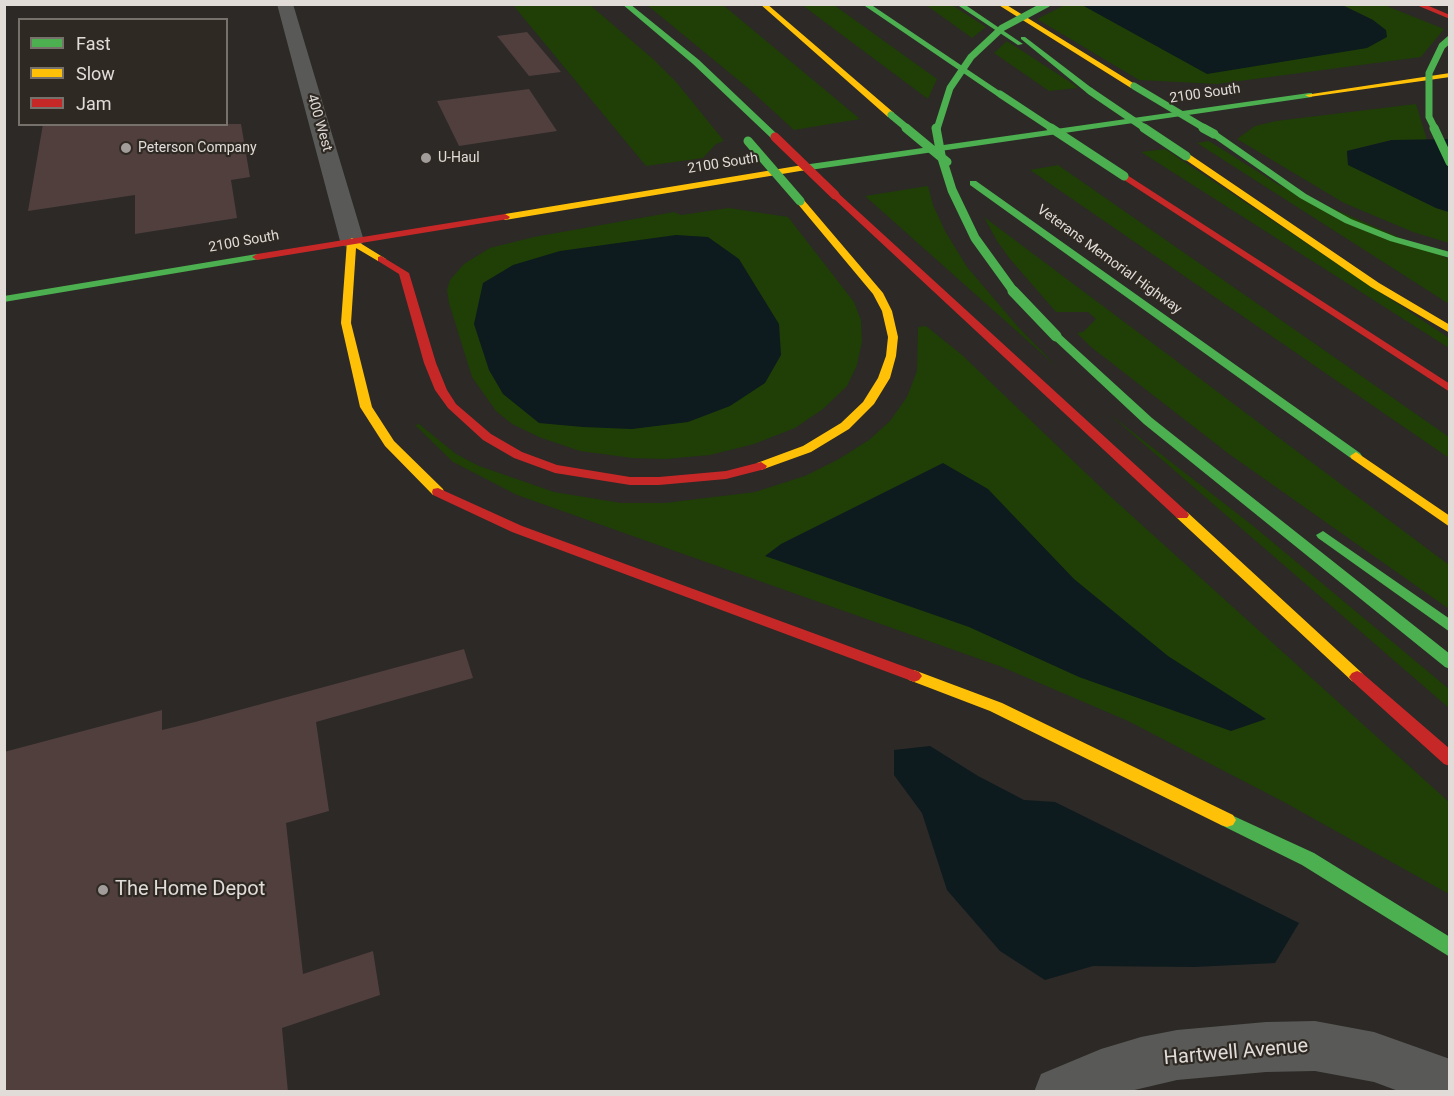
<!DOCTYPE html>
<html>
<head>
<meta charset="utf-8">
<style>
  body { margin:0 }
  #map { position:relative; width:1454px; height:1096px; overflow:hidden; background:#2c2926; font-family:Roboto,sans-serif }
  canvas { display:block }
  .frame { position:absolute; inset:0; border:6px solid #e1dcd8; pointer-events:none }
  .legend { position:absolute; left:18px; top:18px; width:210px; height:108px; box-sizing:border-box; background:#2f2923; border:2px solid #76716b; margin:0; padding:8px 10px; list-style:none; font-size:18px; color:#e1dcd8 }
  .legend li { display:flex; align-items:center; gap:12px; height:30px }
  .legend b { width:30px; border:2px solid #76716b }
</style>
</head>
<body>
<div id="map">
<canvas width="1454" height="1096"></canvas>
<div class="frame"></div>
<ul class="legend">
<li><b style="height:8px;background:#4caf50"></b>Fast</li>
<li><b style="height:8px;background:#ffc107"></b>Slow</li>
<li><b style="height:8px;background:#c62828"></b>Jam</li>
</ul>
</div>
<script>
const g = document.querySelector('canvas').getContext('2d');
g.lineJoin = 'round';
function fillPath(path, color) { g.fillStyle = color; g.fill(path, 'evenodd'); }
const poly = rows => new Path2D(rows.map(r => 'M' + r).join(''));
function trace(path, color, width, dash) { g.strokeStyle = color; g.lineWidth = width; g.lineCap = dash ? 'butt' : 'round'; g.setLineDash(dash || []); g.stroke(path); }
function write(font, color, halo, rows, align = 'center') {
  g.font = font + ' Roboto,sans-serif'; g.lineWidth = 4.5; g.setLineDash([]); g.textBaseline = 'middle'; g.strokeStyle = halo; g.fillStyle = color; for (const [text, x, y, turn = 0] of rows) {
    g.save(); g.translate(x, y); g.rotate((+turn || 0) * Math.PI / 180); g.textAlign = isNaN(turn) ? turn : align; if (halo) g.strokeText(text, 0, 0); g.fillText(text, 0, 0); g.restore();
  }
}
fillPath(poly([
  [513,5,590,5,653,59,677,83,724,141,716,144,703,158,646,166],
  [647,5,723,5,860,119,794,130,748,88],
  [802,5,834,5,937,79,928,99],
  [926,5,952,5,986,27,972,38],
  [1065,5,1373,20,1342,5,1384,5,1444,29,1421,57,1217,84,1139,80,1037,19],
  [1007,41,1070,82,1078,88,1049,91,994,53],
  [1416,104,1427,140,1392,140,1347,151,1348,164,1436,208,1449,212,1449,243,1413,232,1344,203,1237,139,1255,126,1276,121],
  [1209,141,1279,185,1449,259,1449,304,1197,143],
  [1165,149,1449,338,1449,348,1141,152],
  [1058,165,1449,437,1449,458,1030,170],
  [928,186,933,205,945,231,967,267,1019,328,1056,366,865,196],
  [729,208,788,217,854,302,861,320,862,341,857,365,847,386,823,409,795,428,754,444,710,455,665,459,632,458,580,451,539,437,512,424,496,411,472,377,449,303,447,290,450,280,464,264,490,248,534,237,674,212,681,215],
  [984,217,1449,565,1449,609,1229,454,1091,347,1077,333,1083,332,1096,319,1088,312,1056,312,1010,259,997,241],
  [926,326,962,355,1111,497,1449,802,1449,894,1282,801,1128,721,1002,667,517,495,453,462,415,425,419,424,456,454,479,466,554,492,621,503,665,503,755,492,805,476,839,459,869,440,890,421,907,397,917,371,918,327],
  [1108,413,1252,525,1449,689,1449,708]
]), '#1f3f07');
fillPath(poly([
  [1082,5,1342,5,1373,20,1386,30,1387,37,1367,48,1207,74],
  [1449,139,1449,212,1436,208,1348,165,1347,151,1392,140],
  [676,235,708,237,739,259,779,324,781,355,765,383,730,406,688,422,632,429,583,427,539,423,503,394,489,370,474,324,483,283,513,265,560,251],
  [943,463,988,489,1074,579,1168,656,1266,719,1231,731,1079,677,969,627,765,556,781,544],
  [930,746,978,776,1024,800,1055,802,1299,923,1275,963,1194,967,1093,966,1045,980,1000,951,947,890,922,813,894,775,894,750]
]), '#0d1a1e');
fillPath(poly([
  [527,32,561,72,529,76,497,36],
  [529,89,557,131,459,146,437,101],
  [43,124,241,124,250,177,231,180,237,218,135,234,135,195,28,211],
  [464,649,473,678,316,722,329,811,286,823,303,974,373,951,380,995,282,1028,288,1092,4,1092,4,752,162,710,162,730,195,722]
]), '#503f3d');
fillPath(poly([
  [277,4,293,4,364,241,360,246,352,248,344,246,340,241,277,4],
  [1315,1021,1374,1032,1450,1059,1450,1092,1401,1092,1374,1082,1315,1071,1266,1072,1177,1080,1126,1092,1034,1092,1041,1074,1101,1049,1141,1037,1177,1030,1266,1022,1315,1021]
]), '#595957');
fillPath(poly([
  [622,4,630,4,699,60,778,135,778,139,772,139,693,64,622,4],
  [862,4,870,4,1004,94,997,96,862,4],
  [956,4,964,4,1023,44,1018,45,956,4],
  [1021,37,1025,37,1093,89,1093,93,1087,93,1021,39,1021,37],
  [1309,93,1312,93,1312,97,803,171,799,168,803,165,1309,93],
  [1211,132,1217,132,1306,194,1351,219,1396,237,1450,252,1450,258,1390,241,1345,223,1300,198,1211,136,1211,132],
  [970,181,976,181,1360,453,1362,456,1360,459,1352,459,970,185,970,181],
  [257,254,260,255,260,259,4,302,4,296,257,254],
  [1056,333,1060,334,1152,418,1450,654,1450,669,1445,667,1144,424,1052,338,1052,334,1056,333],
  [1323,531,1450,619,1450,632,1318,538,1316,535,1323,531],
  [1227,813,1314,853,1450,937,1450,957,1302,865,1221,825,1218,820,1221,815,1227,813]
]), '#4caf50');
fillPath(poly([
  [760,4,767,4,894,113,894,117,888,117,760,4],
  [997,4,1005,4,1138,86,1131,88,997,4],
  [1450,73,1450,77,1309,97,1305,95,1450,73],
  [1183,154,1189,154,1379,283,1450,325,1450,333,1371,287,1183,158,1183,154],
  [803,165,806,166,806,170,505,220,500,217,505,214,803,165],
  [797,199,803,199,883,293,892,311,898,337,896,356,890,378,874,404,849,429,811,452,761,470,755,466,757,463,803,446,841,423,863,402,878,378,886,356,888,337,882,311,873,294,797,203,797,199],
  [352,238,386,259,378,261,356,248,351,323,372,407,394,441,443,489,444,492,443,495,433,495,385,446,360,407,341,323,347,241,352,238],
  [1356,452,1450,516,1450,527,1352,459,1350,456,1356,452],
  [1182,511,1187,512,1362,673,1365,677,1362,681,1357,683,1352,681,1177,518,1175,515,1177,512,1182,511],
  [914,670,1002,703,1233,815,1236,820,1233,825,1227,827,1221,825,990,711,909,680,906,676,909,672,914,670]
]), '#ffc107');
fillPath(poly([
  [1414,4,1424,4,1450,15,1450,19,1414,4],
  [1124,173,1450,384,1450,392,1121,178,1120,176,1124,173],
  [832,193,838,193,1187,512,1189,515,1187,518,1177,518,832,197,832,193],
  [505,214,510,217,508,219,257,260,252,257,257,254,505,214],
  [381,256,409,273,436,363,447,390,456,404,491,434,522,452,557,465,630,477,659,477,726,471,761,462,767,466,765,469,726,479,659,485,630,485,555,473,514,458,483,440,448,408,435,390,424,363,399,274,378,261,378,257,381,256],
  [438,488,522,526,919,672,922,676,919,680,914,682,909,680,512,532,433,495,432,492,433,489,438,488],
  [1357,671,1362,673,1450,749,1450,766,1444,764,1352,681,1349,677,1352,673,1357,671]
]), '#c62828');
trace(poly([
  [1134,86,1206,129],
  [1090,91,1146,129],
  [1000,94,1053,129],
  [891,115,908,129],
  [937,129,950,88,971,57,1002,28,1047,4],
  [1435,129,1429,117,1429,73,1442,46,1450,39]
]), '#4caf50', 7);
trace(poly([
  [906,128,947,162],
  [936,128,941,155,952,190,975,238,1014,292],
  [1051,128,1124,176],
  [1144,128,1186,156],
  [1203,128,1214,134],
  [1434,128,1450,162],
  [748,141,800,201]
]), '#4caf50', 9);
trace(poly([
  [1013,291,1056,336]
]), '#4caf50', 11);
trace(poly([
  [775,137,835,195]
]), '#c62828', 9);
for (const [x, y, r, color] of [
  [126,148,6,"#a29d9a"],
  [426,158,6,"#a29d9a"],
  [103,890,6,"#a29d9a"]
]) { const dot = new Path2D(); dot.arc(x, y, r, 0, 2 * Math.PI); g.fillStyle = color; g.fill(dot); trace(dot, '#2f2923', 2); }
write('14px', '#e1dcd8', '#2f2923', [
  ["2100 South",1205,94,-8],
  ["400 West",319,123,74],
  ["2100 South",723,164,-9],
  ["2100 South",244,242,-10],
  ["Veterans Memorial Highway",1109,260,36]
]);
write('14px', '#e1dcd8', '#2f2923', [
  ["Peterson Company",138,148],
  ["U-Haul",438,158]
], 'left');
write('20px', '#e1dcd8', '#2f2923', [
  ["The Home Depot",115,890]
], 'left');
write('20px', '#e1dcd8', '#2f2923', [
  ["Hartwell Avenue",1236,1053,-5]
]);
</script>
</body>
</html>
